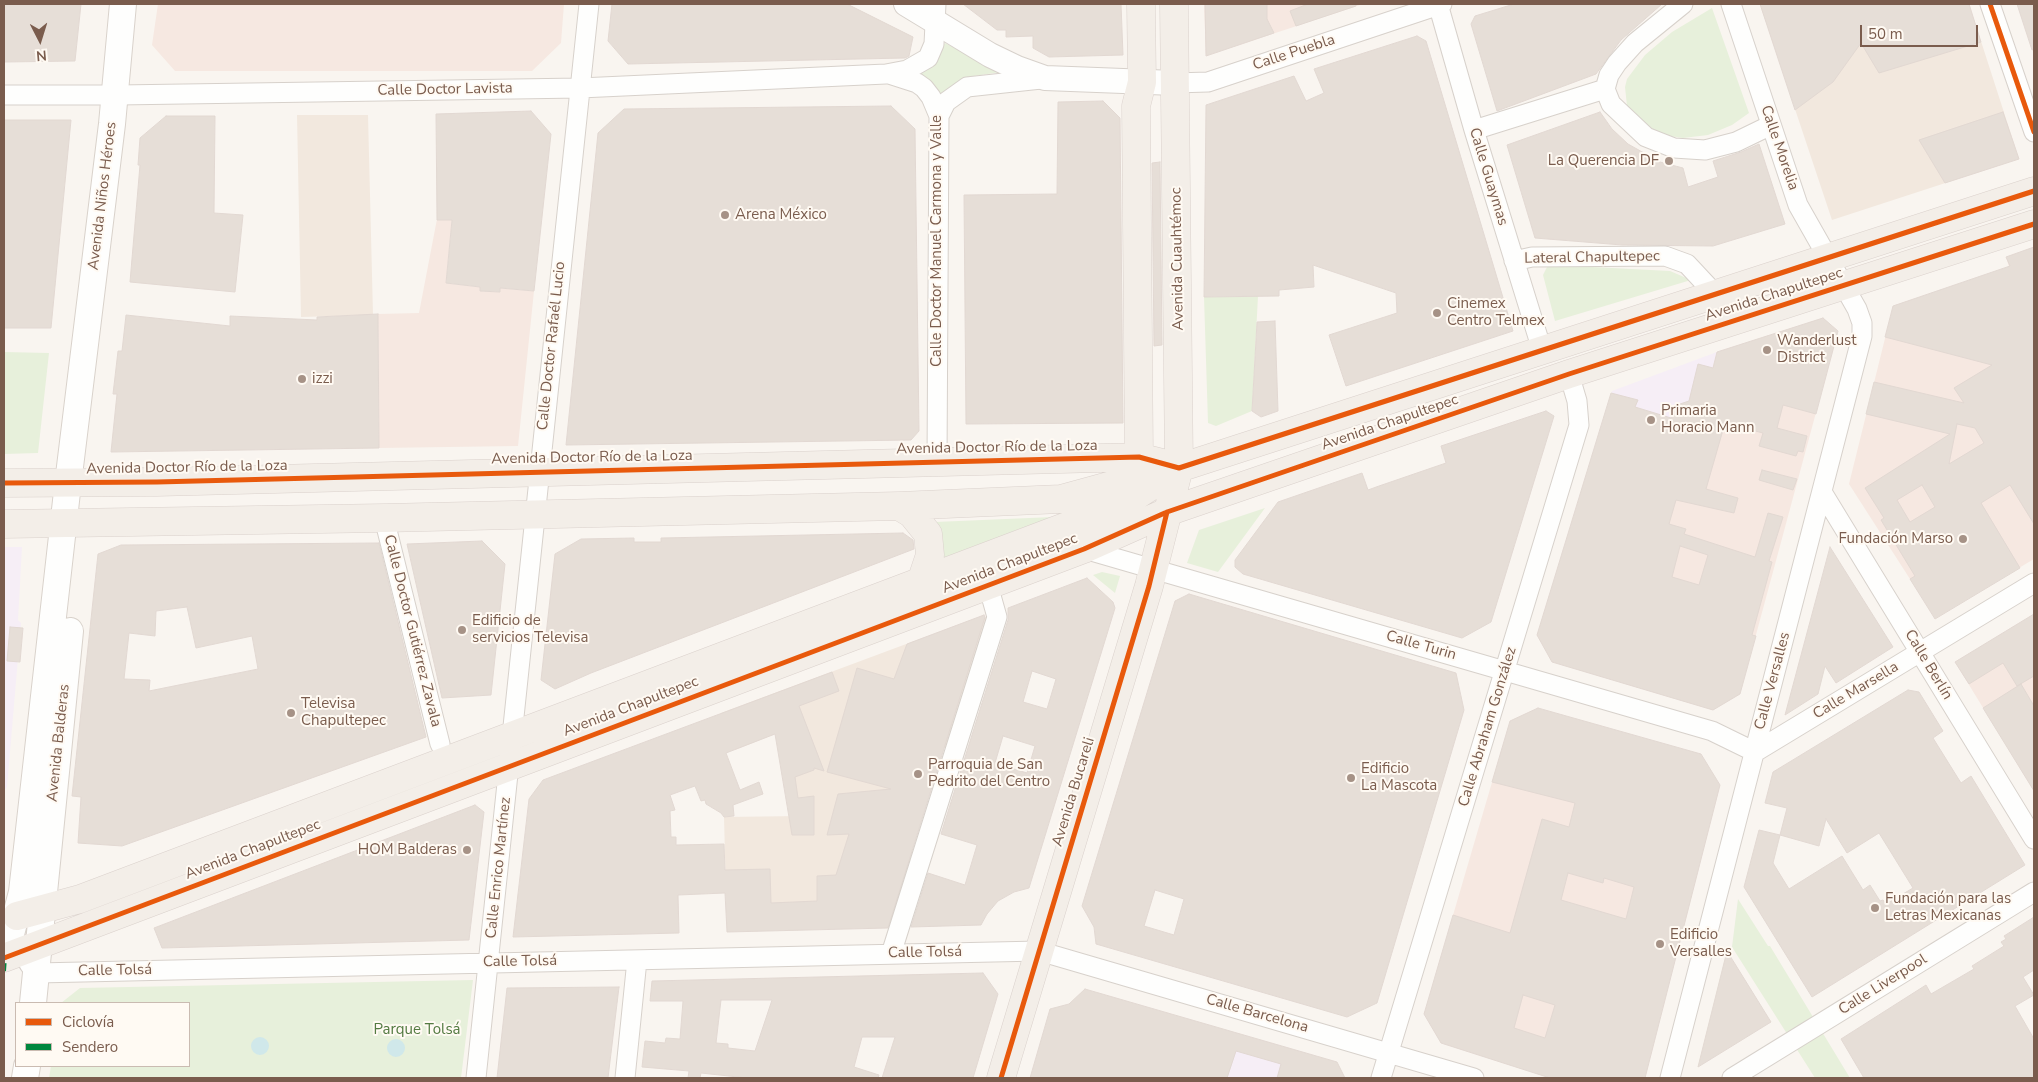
<!DOCTYPE html>
<html>
<head>
<meta charset="utf-8">
<style>
  body { margin:0 }
  #map { position:relative; width:2038px; height:1082px; overflow:hidden; background:#f9f5f0; font-family:"Nunito Sans",sans-serif }
  canvas { display:block }
  .frame { position:absolute; inset:0; border:5px solid #7a5c4d; pointer-events:none }
  .legend { position:absolute; left:15px; top:1002px; width:175px; height:65px; box-sizing:border-box; background:#fffaf3; border:1px solid #cabbb1; margin:0; padding:6px 9px; list-style:none; font-size:15px; color:#7a5c4d }
  .legend li { display:flex; align-items:center; gap:10px; height:25px }
  .legend b { width:25px; border:1px solid #cabbb1 }
  .north { position:absolute; left:15px; top:15px; width:50px; height:50px; -webkit-text-stroke:4px #fffaf3; paint-order:stroke; rotate:175deg; font-size:14px; font-weight:700; line-height:20px; text-align:center; color:#7a5c4d }
  .north::after { content:''; display:block; margin:auto; width:18px; height:22px; background:#7a5c4d; clip-path:polygon(50% 0,100% 100%,50% 72%,0 100%) }
  .scale { position:absolute; left:1860px; top:25px; width:118px; height:22px; box-sizing:border-box; border:2px solid #7a5c4d; border-top:0; padding-left:6px; font-size:15px; line-height:18px; white-space:nowrap; color:#7a5c4d; -webkit-text-stroke:4px #fffaf3; paint-order:stroke }
</style>
</head>
<body>
<div id="map">
<canvas width="2038" height="1082"></canvas>
<div class="frame"></div>
<ul class="legend">
<li><b style="height:6px;background:#e8590c"></b>Ciclovía</li>
<li><b style="height:6px;background:#00873e"></b>Sendero</li>
</ul>
<div class="north">N</div>
<div class="scale">50 m</div>
</div>
<script>
const g = document.querySelector('canvas').getContext('2d');
g.lineJoin = 'round';
function fillPath(path, color) { g.fillStyle = color; g.fill(path, 'evenodd'); }
const poly = rows => new Path2D(rows.map(r => 'M' + r).join(''));
function trace(path, color, width, dash) { g.strokeStyle = color; g.lineWidth = width; g.lineCap = dash ? 'butt' : 'round'; g.setLineDash(dash || []); g.stroke(path); }
function write(font, color, halo, rows, align = 'center') {
  g.font = font + ' "Nunito Sans",sans-serif'; g.lineWidth = 4; g.setLineDash([]); g.textBaseline = 'middle'; g.strokeStyle = halo; g.fillStyle = color; for (const [text, x, y, turn = 0] of rows) {
    g.save(); g.translate(x, y); g.rotate((+turn || 0) * Math.PI / 180); g.textAlign = isNaN(turn) ? turn : align; if (halo) g.strokeText(text, 0, 0); g.fillText(text, 0, 0); g.restore();
  }
}
fillPath(poly([
  [1760,4,1969,4,2019,159,1832,220],
  [297,115,368,115,373,315,301,317],
  [984,615,988,621,948,749,908,737,887,802,864,836,915,852,891,927,727,932,724,817,800,816,775,734,735,750,721,713]
]), '#f2e8de');
fillPath(poly([
  [158,4,564,4,561,43,532,71,175,71,152,45],
  [1204,4,1363,4,1206,56],
  [437,219,452,220,446,283,480,287,481,291,500,292,500,288,534,291,518,446,379,448,378,314,419,313],
  [2034,247,2034,559,1935,618,1849,484,1893,306,2009,267,2006,257],
  [1823,318,1838,331,1740,694,1713,710,1552,662,1537,635,1597,440,1686,465,1717,352],
  [2034,614,2034,791,1955,662],
  [1538,708,1720,785,1645,1078,1550,1078,1441,1043,1424,1014,1510,721]
]), '#f6e8e1');
fillPath(poly([
  [1717,352,1686,465,1597,440,1612,391],
  [4,547,22,547,18,620,21,623,7,787,4,791],
  [1225,1030,1305,1053,1298,1078,1210,1078]
]), '#f6eef6');
fillPath(poly([
  [1712,8,1749,113,1732,125,1708,135,1683,138,1650,133,1635,120,1627,106,1625,87,1627,79,1645,55,1672,32],
  [945,43,1001,72,974,76,955,84,940,102,934,86,920,73,934,62],
  [1554,265,1670,271,1691,280,1555,321,1543,275,1547,267],
  [1258,296,1252,411,1216,426,1208,423,1204,297],
  [4,352,49,353,38,453,4,454],
  [1265,508,1218,572,1187,563,1199,530],
  [1053,517,940,560,935,522],
  [1102,572,1120,576,1115,593,1093,575],
  [1738,899,1768,946,1770,946,1850,1078,1815,1078,1732,947],
  [473,980,461,1078,49,1078,51,1066,189,1066,189,1003,61,1003,80,988]
]), '#e7f0db');
fillPath(poly([
  '251 1046a9 9 0 1 1 18 0a9 9 0 1 1-18 0Z',
  '387 1048a9 9 0 1 1 18 0a9 9 0 1 1-18 0Z'
]), '#d0e8ea');
const building = poly([
  [4,4,81,4,75,61,4,62,4,4],
  [612,4,847,4,913,37,909,56,905,58,628,64,608,41,612,4],
  [963,4,1121,4,1123,55,1049,57,1033,48,1033,36,1006,37,1006,30,997,30,963,4],
  [1205,4,1267,4,1267,19,1274,33,1206,56,1205,4],
  [1308,4,1356,4,1356,6,1296,26,1290,11,1308,4],
  [1514,4,1662,4,1621,40,1596,74,1497,111,1471,24,1475,16,1514,4],
  [1760,4,1969,4,1981,42,1879,73,1861,43,1833,82,1795,110,1760,4],
  [2017,4,2034,4,2034,49,2032,50,2017,4],
  [1417,36,1426,41,1513,331,1346,386,1329,335,1397,313,1396,293,1313,265,1314,287,1279,290,1279,296,1204,297,1206,105,1294,76,1306,101,1324,93,1314,69,1417,36],
  [1103,101,1120,118,1123,423,966,424,964,195,1057,194,1058,102,1103,101],
  [891,106,915,129,919,431,911,440,566,445,598,133,624,109,891,106],
  [531,111,551,134,534,291,500,288,500,292,480,291,480,287,446,283,452,220,437,220,436,114,531,111],
  [1600,112,1612,129,1628,144,1660,162,1683,168,1688,187,1718,177,1713,161,1741,152,1759,144,1785,224,1713,246,1622,245,1535,238,1507,145,1600,112],
  [2003,112,2019,159,1945,183,1919,140,2003,112],
  [166,116,215,116,214,213,243,215,235,292,130,282,140,165,138,165,140,138,166,116],
  [4,120,71,120,51,328,4,328,4,120],
  [1160,162,1162,345,1154,346,1152,163,1160,162],
  [2034,247,2034,524,2010,485,1981,503,2020,568,1935,619,1910,579,1915,576,1881,520,1884,518,1865,488,1950,434,1866,414,1874,382,1964,403,1954,388,1992,365,1885,337,1893,306,2010,266,2006,257,2034,247],
  [1957,424,1975,428,1984,443,1949,464,1957,424],
  [1922,485,1935,507,1910,522,1897,500,1922,485],
  [378,314,379,448,111,452,117,394,113,394,118,351,122,351,126,315,230,326,230,316,317,320,317,317,378,314],
  [1823,318,1838,331,1816,414,1783,405,1777,428,1807,436,1803,452,1798,451,1796,456,1759,446,1763,433,1725,423,1706,489,1738,498,1734,513,1676,500,1669,524,1686,529,1684,534,1755,557,1768,513,1783,517,1769,561,1772,562,1752,635,1756,636,1740,694,1713,710,1552,662,1537,635,1611,393,1638,400,1635,407,1671,418,1673,411,1679,412,1680,404,1689,401,1698,364,1713,368,1717,352,1823,318],
  [1680,546,1708,555,1699,585,1672,577,1680,546],
  [1275,321,1278,411,1261,417,1252,411,1257,322,1275,321],
  [1546,411,1554,416,1491,622,1462,638,1243,574,1235,567,1235,560,1278,502,1362,473,1368,490,1379,486,1446,463,1441,446,1546,411],
  [1762,470,1797,479,1793,490,1759,480,1762,470],
  [903,533,913,540,914,549,591,673,555,689,541,680,555,554,581,539,634,538,634,542,661,542,661,538,903,533],
  [482,541,505,564,491,695,442,698,407,544,482,541],
  [379,543,426,737,122,846,78,843,81,797,72,796,98,554,121,545,379,543],
  [187,607,196,648,252,636,258,669,149,691,150,680,124,679,129,633,155,636,156,611,187,607],
  [1830,547,1893,647,1836,683,1825,666,1818,694,1785,715,1830,547],
  [1087,578,1113,602,1115,608,1029,888,1014,892,998,901,987,914,981,925,911,927,928,873,965,885,977,845,941,834,1008,620,1008,608,1087,578],
  [1032,671,1056,679,1047,709,1023,702,1032,671],
  [1003,736,1035,746,1027,773,995,763,1003,736],
  [1189,594,1456,673,1464,710,1377,1003,1347,1017,1096,944,1094,927,1082,906,1175,601,1189,594],
  [1155,890,1184,899,1174,935,1144,926,1155,890],
  [2034,614,2034,676,2017,686,2003,663,1969,684,1955,662,2034,614],
  [984,615,985,617,888,928,727,932,725,893,678,895,679,933,513,937,529,799,543,780,832,672,839,691,799,706,824,771,814,768,814,770,795,777,798,798,814,796,814,835,792,835,775,734,726,753,740,790,759,782,763,794,733,805,734,816,724,817,721,813,706,804,705,800,701,801,695,786,670,795,675,810,670,811,671,837,676,837,676,845,724,844,725,870,770,869,771,903,817,901,817,876,836,875,849,834,827,835,838,794,891,789,827,772,857,668,894,679,907,644,984,615],
  [10,627,23,628,20,662,7,661,10,627],
  [2021,684,2034,706,2034,791,1983,708,2021,684],
  [1908,690,1919,692,1943,731,1933,738,1961,783,1971,776,2025,865,1812,997,1744,887,1759,830,1780,835,1787,808,1765,803,1773,772,1908,690],
  [1826,819,1847,853,1879,833,1913,888,1886,904,1883,900,1880,901,1870,885,1863,890,1842,856,1789,889,1773,863,1780,835,1819,846,1826,819],
  [1538,708,1701,754,1720,785,1645,1078,1550,1078,1441,1043,1424,1014,1453,915,1510,933,1542,819,1569,827,1575,803,1492,782,1510,721,1538,708],
  [1568,873,1603,883,1604,878,1634,887,1626,919,1561,900,1568,873],
  [1523,995,1555,1005,1545,1038,1514,1028,1523,995],
  [475,805,484,812,469,940,162,948,154,928,475,805],
  [2034,917,2034,970,2023,977,2034,995,2015,1006,2034,1039,2034,1078,1864,1078,1841,1039,1926,985,1931,994,1974,969,1972,966,2004,946,2001,942,2006,939,2004,936,2034,917],
  [1727,951,1771,1022,1698,1067,1727,951],
  [983,973,998,994,973,1078,882,1078,895,1037,862,1037,854,1067,879,1075,878,1078,747,1078,701,1073,700,1078,688,1078,689,1071,642,1067,645,1041,665,1043,666,1038,680,1039,683,1001,650,1001,652,981,983,973],
  [721,1000,772,1000,755,1051,728,1048,728,1044,716,1043,721,1000],
  [619,987,608,1078,497,1078,507,988,619,987],
  [1085,989,1337,1062,1345,1078,1277,1078,1281,1064,1236,1051,1227,1078,1030,1078,1050,1009,1069,1004,1085,989]
]);
fillPath(building, '#e6ded7');
trace(building, '#e2d8d2', 1);
const minor = poly([
  [1438,4,1474,130,1542,350],
  [1683,4,1635,43,1617,63,1609,75,1605,89,1611,104,1646,137,1674,148,1705,150,1736,142,1771,125],
  [1990,4,2034,132],
  [889,74,917,83,924,88,931,97,939,116,937,462],
  [1175,83,1208,82,1442,4],
  [4,95,118,95,580,88,886,74,907,70,928,58,934,44,936,4],
  [939,116,946,102,967,87,1041,79],
  [1474,130,1605,89],
  [1514,261,1532,257,1665,256,1687,264,1715,294],
  [1822,492,2034,839],
  [384,518,440,744],
  [1084,549,1712,731,1755,752,2034,583],
  [891,954,997,617,988,585],
  [29,964,37,973,1039,951,1474,1078],
  [476,1078,589,4],
  [625,1078,637,960],
  [1381,1078,1579,425,1577,401,1569,374],
  [1670,1078,1862,336,1862,323,1857,309,1798,205,1731,4],
  [1732,1078,2034,892]
]);
const tertiary = poly([
  [906,4,990,55,1017,68,1045,78,1175,83]
]);
const secondary = poly([
  [5,957,22,892,68,483,112,124,123,4],
  [33,1003,70,631],
  [25,1078,27,1066]
]);
const primary = poly([
  [1139,457,1136,106,1142,82,1141,4],
  [4,483,157,482,1139,457,1178,467],
  [899,506,912,514,928,534,930,555,921,582],
  [4,524,384,518,899,506,1061,499,1156,473],
  [17,916,80,899,1120,506,1179,468,2034,191],
  [4,958,1084,549,1167,512,1569,374,2034,224],
  [1001,1078,1149,586,1179,468,1174,4]
]);
trace(minor, '#d7d1cb', 21);
trace(tertiary, '#d7d1cb', 26);
trace(secondary, '#d9d2cb', 28);
trace(primary, '#dad1cc', 29);
trace(minor, '#fefefd', 19);
trace(tertiary, '#fefefd', 24);
trace(secondary, '#fefefd', 26);
trace(primary, '#f3eee8', 28);
trace(poly([
  [4,971,5,957]
]), '#00873e', 4, [8, 4]);
trace(poly([
  [1990,4,2034,132],
  [4,483,157,482,1139,457,1179,468,2034,191],
  [4,958,1084,549,1167,512,1569,374,2034,224],
  [1001,1078,1149,586,1167,512]
]), '#e8590c', 5);
for (const [x, y, r, color] of [
  [1669,161,5,"#a69286"],
  [725,215,5,"#a69286"],
  [1437,313,5,"#a69286"],
  [1767,350,5,"#a69286"],
  [302,379,5,"#a69286"],
  [1651,420,5,"#a69286"],
  [1963,539,5,"#a69286"],
  [462,630,5,"#a69286"],
  [291,713,5,"#a69286"],
  [918,774,5,"#a69286"],
  [1351,778,5,"#a69286"],
  [467,850,5,"#a69286"],
  [1875,908,5,"#a69286"],
  [1660,944,5,"#a69286"]
]) { const dot = new Path2D(); dot.arc(x, y, r, 0, 2 * Math.PI); g.fillStyle = color; g.fill(dot); trace(dot, '#fffaf3', 2); }
write('15px', '#7a5c4d', '#fffaf3', [
  ["Calle Puebla",1294,53,-18],
  ["Calle Doctor Lavista",445,90,-1],
  ["Calle Morelia",1779,148,71],
  ["Calle Guaymas",1488,177,73],
  ["Avenida Niños Héroes",103,196,-83],
  ["Calle Doctor Manuel Carmona y Valle",937,241,-90],
  ["Lateral Chapultepec",1592,258,-1],
  ["Avenida Cuauhtémoc",1178,259,-91],
  ["Avenida Chapultepec",1774,295,-18],
  ["Calle Doctor Rafaél Lucio",552,346,-84],
  ["Avenida Chapultepec",1390,423,-19],
  ["Avenida Doctor Río de la Loza",997,448,-1],
  ["Avenida Doctor Río de la Loza",592,458,-1],
  ["Avenida Doctor Río de la Loza",187,468,-1],
  ["Avenida Chapultepec",1010,564,-21],
  ["Calle Doctor Gutiérrez Zavala",412,631,76],
  ["Calle Turin",1421,646,16],
  ["Calle Berlín",1928,665,59],
  ["Calle Versalles",1773,681,-75],
  ["Calle Marsella",1856,691,-31],
  ["Avenida Chapultepec",631,707,-21],
  ["Calle Abraham González",1488,727,-73],
  ["Avenida Balderas",59,743,-84],
  ["Avenida Bucareli",1074,792,-73],
  ["Avenida Chapultepec",253,850,-21],
  ["Calle Enrico Martínez",499,868,-84],
  ["Calle Tolsá",925,953,-1],
  ["Calle Tolsá",520,962,-1],
  ["Calle Tolsá",115,971,-1],
  ["Calle Liverpool",1883,985,-32],
  ["Calle Barcelona",1257,1014,16]
]);
write('15px', '#7a5c4d', '#fffaf3', [
  ["La Querencia DF",1659,161,"right"],
  ["Arena México",735,215],
  ["Cinemex",1447,304],
  ["Centro Telmex",1447,321],
  ["Wanderlust",1777,341],
  ["District",1777,358],
  ["izzi",312,379],
  ["Primaria",1661,411],
  ["Horacio Mann",1661,428],
  ["Fundación Marso",1953,539,"right"],
  ["Edificio de",472,621],
  ["servicios Televisa",472,638],
  ["Televisa",301,704],
  ["Chapultepec",301,721],
  ["Parroquia de San",928,765],
  ["Pedrito del Centro",928,782],
  ["Edificio",1361,769],
  ["La Mascota",1361,786],
  ["HOM Balderas",457,850,"right"],
  ["Fundación para las",1885,899],
  ["Letras Mexicanas",1885,916],
  ["Edificio",1670,935],
  ["Versalles",1670,952]
], 'left');
write('15px', '#537a41', '#fffaf3', [
  ["Parque Tolsá",417,1030]
]);
</script>
</body>
</html>
